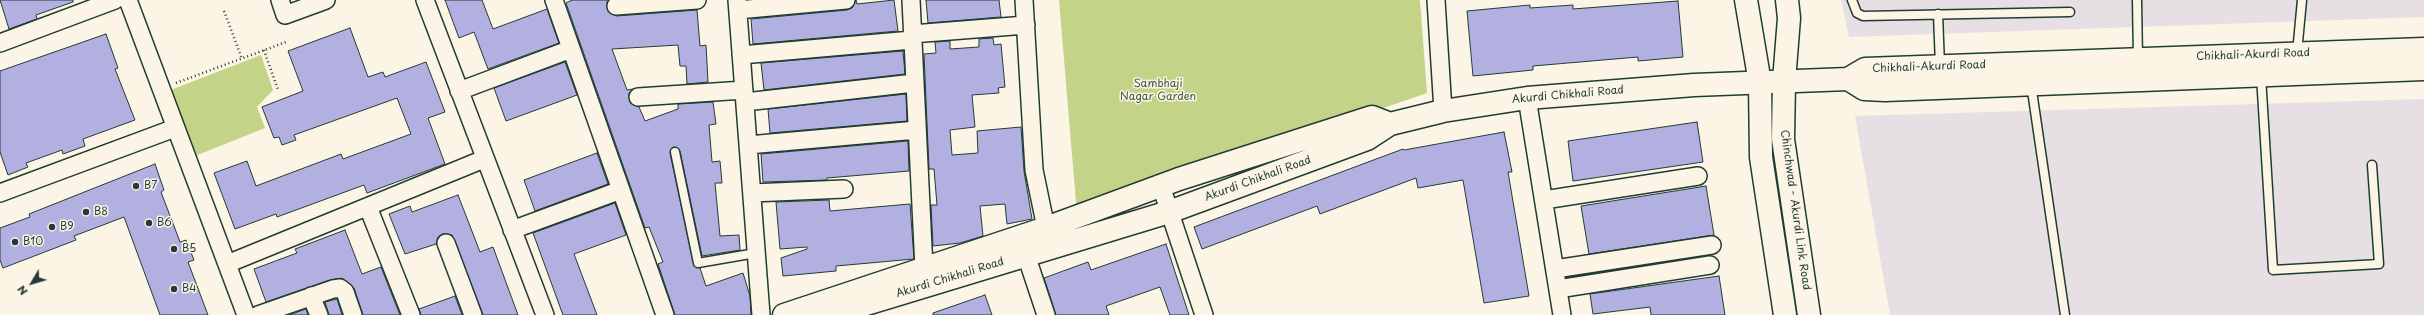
<!DOCTYPE html>
<html>
<head>
<meta charset="utf-8">
<style>
  body { margin:0 }
  #map { position:relative; width:2424px; height:315px; overflow:hidden; background:#fcf5e5; font-family:"Playpen Sans",sans-serif }
  canvas { display:block }
  .north { position:absolute; left:12px; top:263px; width:40px; height:40px; -webkit-text-stroke:3px #fcf5e5; paint-order:stroke; rotate:232deg; font-size:11px; font-weight:700; line-height:16px; text-align:center; color:#1f3d34 }
  .north::after { content:''; display:block; margin:auto; width:14px; height:18px; background:#1f3d34; clip-path:polygon(50% 0,100% 100%,50% 72%,0 100%) }
</style>
</head>
<body>
<div id="map">
<canvas width="2424" height="315"></canvas>
<div class="north">N</div>
</div>
<script>
const g = document.querySelector('canvas').getContext('2d');
g.lineJoin = 'round';
function fillPath(path, color) { g.fillStyle = color; g.fill(path, 'evenodd'); }
const poly = rows => new Path2D(rows.map(r => 'M' + r).join(''));
function trace(path, color, width, dash) { g.strokeStyle = color; g.lineWidth = width; g.lineCap = dash ? 'butt' : 'round'; g.setLineDash(dash || []); g.stroke(path); }
function write(font, color, halo, rows, align = 'center') {
  g.font = font + ' "Playpen Sans",sans-serif'; g.lineWidth = 3; g.setLineDash([]); g.textBaseline = 'middle'; g.strokeStyle = halo; g.fillStyle = color; for (const [text, x, y, turn = 0] of rows) {
    g.save(); g.translate(x, y); g.rotate((+turn || 0) * Math.PI / 180); g.textAlign = isNaN(turn) ? turn : align; if (halo) g.strokeText(text, 0, 0); g.fillText(text, 0, 0); g.restore();
  }
}
fillPath(poly([
  [1841,0,2424,0,2424,17,1849,37],
  [2424,99,2424,315,1890,315,1855,116]
]), '#e6e0e4');
fillPath(poly([
  [1059,0,1420,0,1427,93,1077,214],
  [261,55,273,90,257,107,265,128,195,156,168,91]
]), '#c3d489');
const building = poly([
  [0,0,73,0,73,2,36,15,37,19,9,29,0,0],
  [445,0,482,0,493,29,547,9,559,43,488,69,474,32,459,38,445,0],
  [572,0,607,0,608,11,616,16,697,10,700,46,706,45,708,82,687,84,686,66,680,66,678,45,612,49,627,90,633,89,629,93,630,102,639,107,645,121,678,109,678,104,713,102,716,124,709,125,712,162,720,161,722,183,715,183,720,236,739,235,740,250,702,256,680,151,674,147,670,153,694,266,700,268,706,286,743,273,750,296,751,315,675,315,658,264,663,262,649,227,645,228,566,3,572,0],
  [856,0,857,4,894,0,898,31,753,44,751,19,847,10,852,8,856,0],
  [926,0,999,0,1001,17,928,23,926,0],
  [1678,1,1683,57,1638,61,1638,57,1533,66,1533,70,1473,76,1467,11,1530,5,1530,8,1573,5,1573,9,1678,1],
  [350,28,368,77,383,72,385,77,426,62,445,112,428,118,445,164,367,193,364,185,277,217,276,214,235,229,214,173,247,161,256,186,341,154,343,159,411,134,397,98,294,135,296,140,282,145,279,137,274,138,262,107,303,91,288,51,350,28],
  [106,34,118,68,115,69,135,120,83,139,85,146,63,154,62,150,26,163,28,167,8,175,0,152,0,71,106,34],
  [993,38,994,45,1001,44,1005,87,998,88,999,93,972,95,975,127,950,130,952,155,978,153,977,131,1021,127,1024,171,1032,219,1007,224,1005,204,980,206,983,236,960,243,933,246,931,205,937,205,934,169,929,169,924,54,936,53,935,42,950,41,950,49,979,47,979,39,993,38],
  [903,51,905,74,764,90,761,63,903,51],
  [565,62,577,95,506,121,494,88,565,62],
  [906,94,907,121,770,133,768,109,906,94],
  [1697,122,1703,162,1573,181,1568,141,1697,122],
  [1504,132,1512,172,1508,172,1529,296,1484,303,1463,180,1418,188,1416,178,1320,214,1317,206,1202,249,1194,227,1403,149,1404,150,1504,132],
  [908,141,909,171,827,178,827,180,763,182,761,154,908,141],
  [597,153,608,184,535,211,524,180,597,153],
  [155,164,164,190,161,192,180,242,186,240,194,260,188,262,208,315,160,315,124,217,74,236,76,240,3,268,0,260,0,228,30,217,29,214,155,164],
  [1706,186,1714,235,1589,254,1581,206,1706,186],
  [458,195,480,252,493,247,518,315,483,315,452,235,442,234,438,237,436,244,405,254,389,214,410,206,412,212,458,195],
  [829,200,830,211,910,204,914,259,836,266,836,271,783,276,781,258,807,249,807,247,780,249,776,202,829,200],
  [615,203,626,235,574,254,597,315,563,315,533,233,615,203],
  [345,230,362,274,381,267,400,315,363,315,354,288,342,278,330,280,266,302,254,269,297,253,295,249,345,230],
  [1166,244,1189,315,1170,315,1160,287,1106,306,1109,315,1056,315,1044,278,1088,262,1091,270,1166,244],
  [1719,276,1725,315,1651,315,1650,307,1593,314,1590,294,1719,276],
  [985,295,992,315,933,315,933,313,985,295],
  [455,296,462,315,421,315,419,309,455,296],
  [337,299,342,315,329,315,325,302,337,299],
  [306,309,308,315,289,315,306,309]
]);
fillPath(building, '#b2b0e1');
trace(building, '#1f3d34', 1);
const service = poly([
  [1852,0,1857,13,1863,16,2070,12],
  [2137,0,2138,59],
  [1938,14,1940,66],
  [2297,53,2302,0],
  [2261,76,2273,270,2379,264,2372,165],
  [2031,84,2065,315],
  [675,152,698,263,756,253]
]);
const minor = poly([
  [128,0,246,315],
  [280,0,285,15,326,0],
  [425,0,545,315],
  [554,0,665,315],
  [737,0,761,315],
  [911,0,924,268],
  [1024,0,1034,170,1046,228,1052,238],
  [1436,0,1443,111],
  [616,6,697,0],
  [738,10,846,0],
  [912,34,1026,25],
  [0,43,115,0],
  [741,55,912,40],
  [459,91,571,49],
  [638,97,744,90],
  [1527,98,1562,315],
  [745,102,914,83],
  [748,145,917,130],
  [1161,186,1204,315],
  [0,193,175,128],
  [752,193,844,189],
  [1544,200,1698,176],
  [368,207,411,315],
  [512,230,621,190],
  [446,243,473,315],
  [1026,255,1046,315],
  [227,264,484,159],
  [1555,269,1712,245],
  [1558,289,1710,265],
  [311,296,319,315],
  [258,315,333,289,340,288,345,292,353,315]
]);
const secondary = poly([
  [1848,79,1864,89,1885,90,2424,69],
  [784,315,1046,228,1179,179,1372,117,1390,124],
  [830,315,1169,212,1367,139,1390,124,1443,111,1527,98,1694,85,1848,79,1865,69,2424,49]
]);
const primary = poly([
  [1746,0,1760,83,1761,157,1785,315],
  [1787,0,1789,18,1784,81,1783,139,1809,315]
]);
trace(service, '#1f3d34', 11);
trace(minor, '#1f3d34', 20);
trace(secondary, '#1f3d34', 25);
trace(primary, '#1f3d34', 25);
trace(poly([
  [224,11,242,59],
  [264,50,278,90],
  [176,83,286,42]
]), '#1f3d34', 2.5, [1, 3]);
trace(service, '#fcf5e5', 8);
trace(minor, '#fcf5e5', 17);
trace(secondary, '#fcf5e5', 22);
trace(primary, '#fcf5e5', 22);
for (const [x, y, r, color] of [
  [136,186,4,"#1f3d34"],
  [86,212,4,"#1f3d34"],
  [149,223,4,"#1f3d34"],
  [52,227,4,"#1f3d34"],
  [15,242,4,"#1f3d34"],
  [174,249,4,"#1f3d34"],
  [174,289,4,"#1f3d34"]
]) { const dot = new Path2D(); dot.arc(x, y, r, 0, 2 * Math.PI); g.fillStyle = color; g.fill(dot); trace(dot, '#fcf5e5', 1.5); }
write('11px', '#1f3d34', '#fcf5e5', [
  ["Chikhali-Akurdi Road",2253,55,-2],
  ["Chikhali-Akurdi Road",1929,67,-2],
  ["Akurdi Chikhali Road",1568,95,-5],
  ["Akurdi Chikhali Road",1258,179,-20],
  ["Chinchwad - Akurdi Link Road",1795,210,82],
  ["Akurdi Chikhali Road",950,278,-17]
]);
write('11px', '#405b45', '#fcf5e5', [
  ["Sambhaji",1158,84],
  ["Nagar Garden",1158,97]
]);
write('11px', '#1f3d34', '#fcf5e5', [
  ["B7",144,186],
  ["B8",94,212],
  ["B6",157,223],
  ["B9",60,227],
  ["B10",23,242],
  ["B5",182,249],
  ["B4",182,289]
], 'left');
</script>
</body>
</html>
